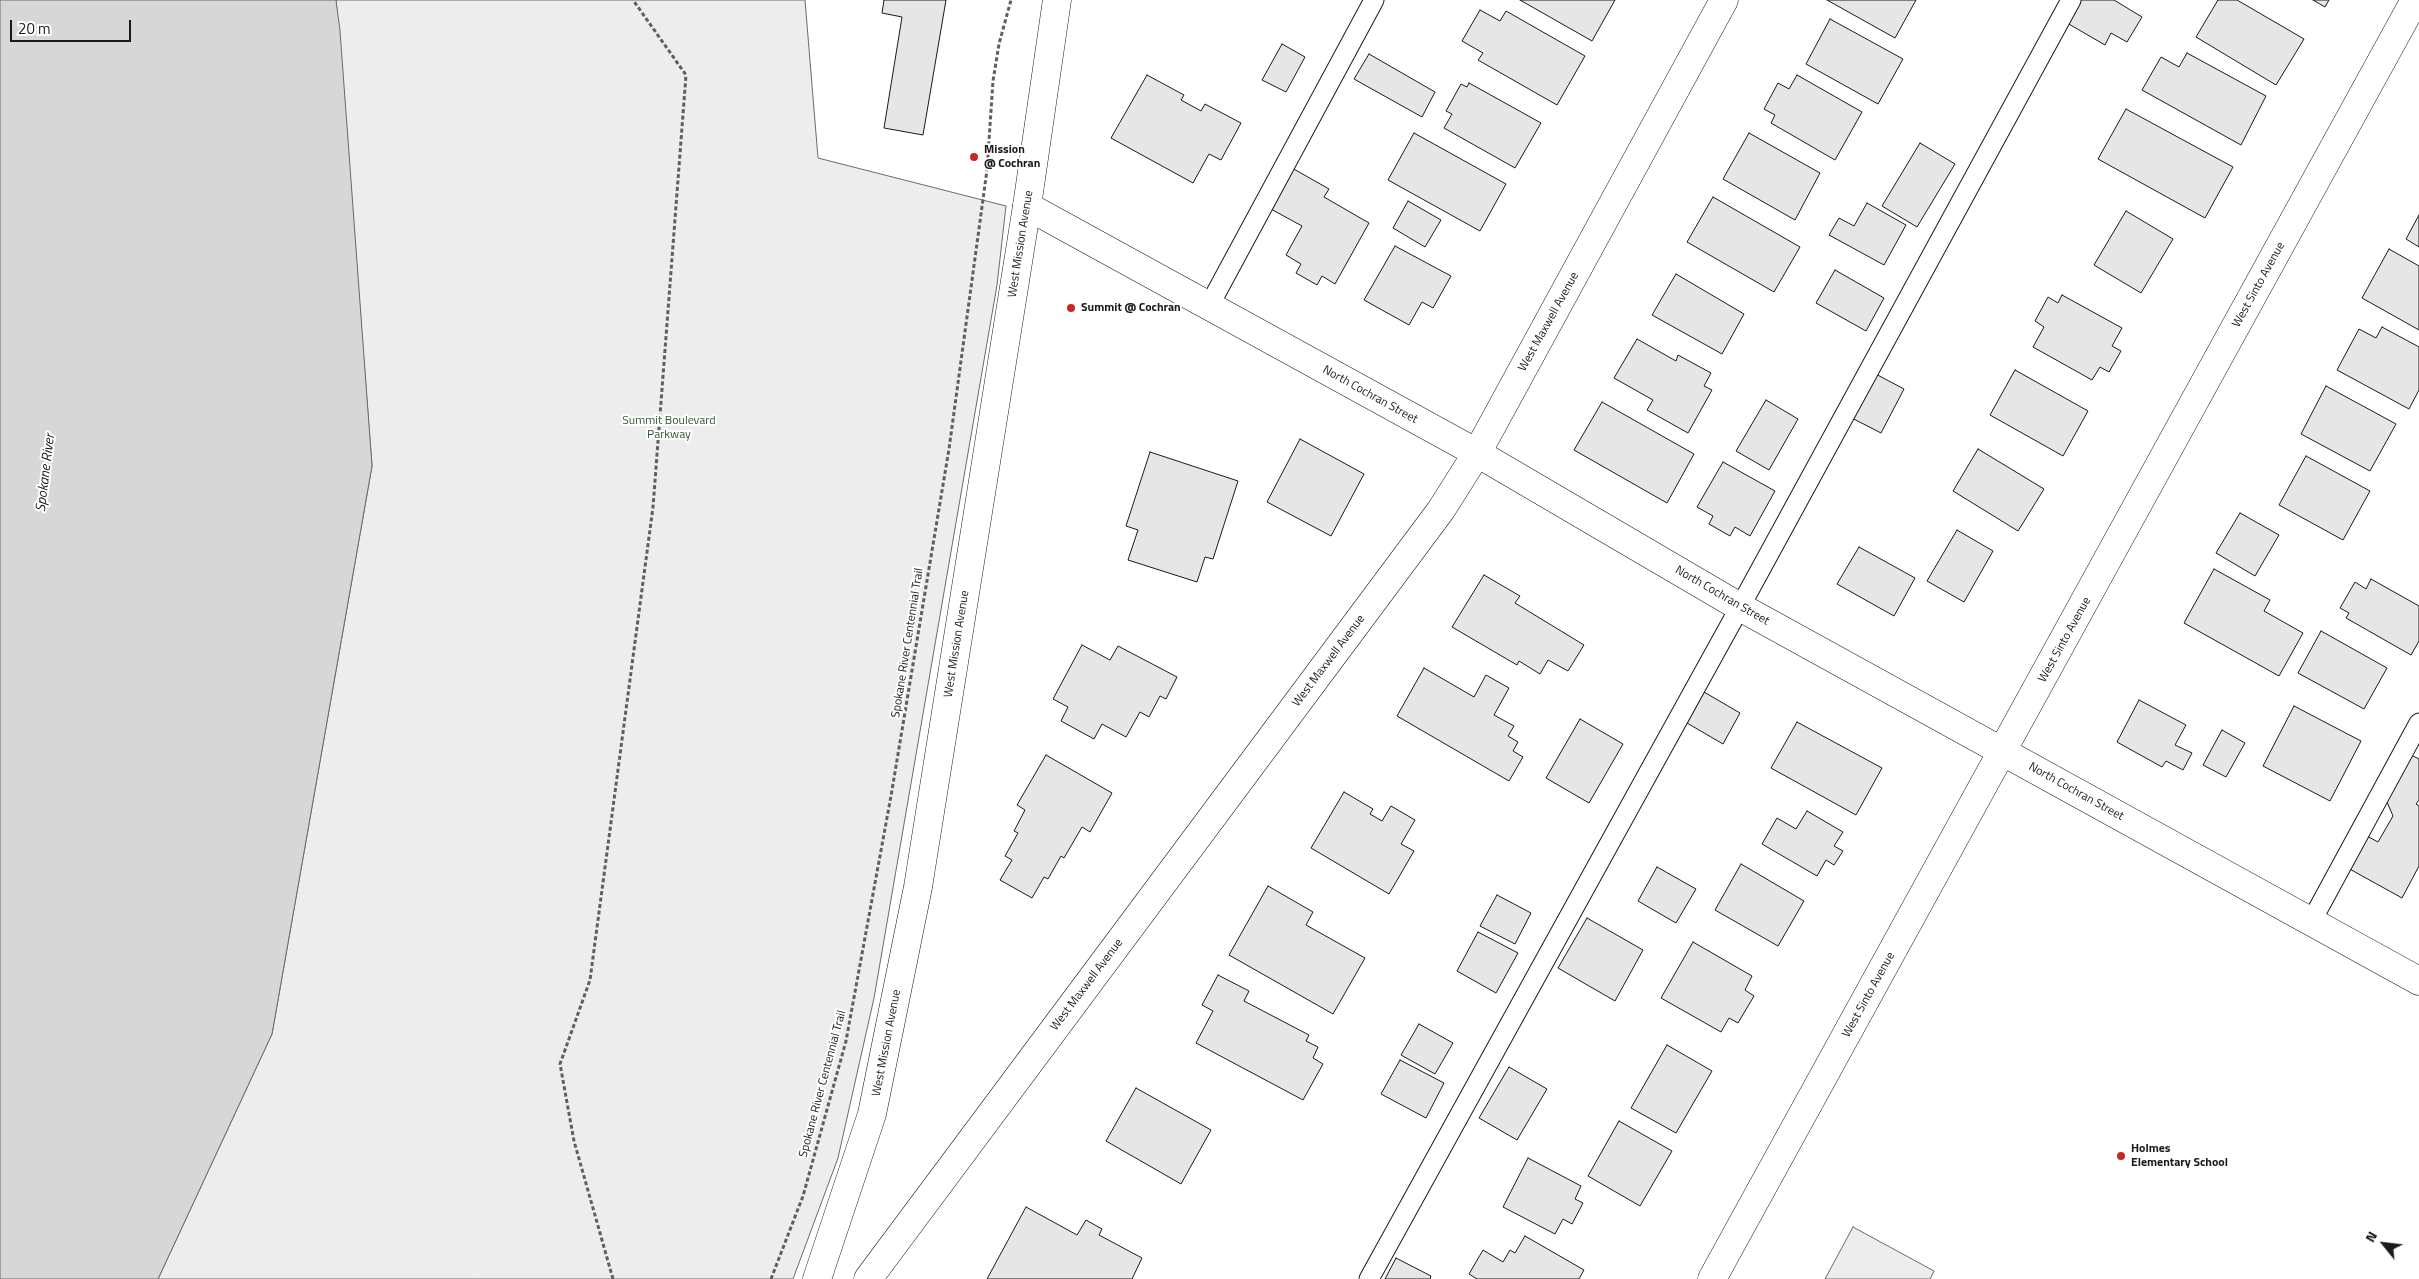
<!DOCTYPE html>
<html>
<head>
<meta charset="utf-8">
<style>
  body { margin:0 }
  #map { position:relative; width:2419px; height:1279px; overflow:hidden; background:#fff; font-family:"Titillium Web",sans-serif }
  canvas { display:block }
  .north { position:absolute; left:2359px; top:1219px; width:50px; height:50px; -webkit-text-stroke:4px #fff; paint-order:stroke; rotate:299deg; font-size:14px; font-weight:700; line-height:20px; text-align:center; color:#1a1a1a }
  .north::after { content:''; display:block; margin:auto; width:18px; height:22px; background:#1a1a1a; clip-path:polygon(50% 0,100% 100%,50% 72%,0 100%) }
  .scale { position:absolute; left:10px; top:20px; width:121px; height:22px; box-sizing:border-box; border:2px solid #1a1a1a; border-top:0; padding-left:6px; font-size:15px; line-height:18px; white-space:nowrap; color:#1a1a1a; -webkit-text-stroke:4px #fff; paint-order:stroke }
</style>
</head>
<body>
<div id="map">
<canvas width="2419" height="1279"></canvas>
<div class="north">N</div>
<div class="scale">20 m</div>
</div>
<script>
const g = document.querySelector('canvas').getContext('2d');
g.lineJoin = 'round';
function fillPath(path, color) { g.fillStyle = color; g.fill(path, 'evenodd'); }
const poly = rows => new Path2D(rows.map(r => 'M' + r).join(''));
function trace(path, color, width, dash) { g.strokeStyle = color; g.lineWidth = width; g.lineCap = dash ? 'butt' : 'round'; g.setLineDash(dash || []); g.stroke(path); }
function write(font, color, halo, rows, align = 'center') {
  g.font = font + ' "Titillium Web",sans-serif'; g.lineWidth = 4; g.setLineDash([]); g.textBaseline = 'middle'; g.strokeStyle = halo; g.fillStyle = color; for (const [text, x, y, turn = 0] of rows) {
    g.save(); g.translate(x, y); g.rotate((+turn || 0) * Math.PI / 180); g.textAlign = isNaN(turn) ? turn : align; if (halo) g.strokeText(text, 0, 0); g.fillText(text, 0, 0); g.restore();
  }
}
const built = poly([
  [336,0,805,0,818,158,1006,206,997,285,874,998,838,1158,793,1279,158,1279,272,1034,372,466,336,0],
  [1853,1227,1934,1271,1930,1279,1825,1279,1853,1227]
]);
fillPath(built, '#ededed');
trace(built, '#6a6a6a', 1);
const water = poly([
  [0,0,336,0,340,31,372,466,272,1034,158,1279,0,1279,0,0]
]);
fillPath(water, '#d7d7d7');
trace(water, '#6a6a6a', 1);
const building = poly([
  [884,0,946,0,923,135,884,128,902,17,882,13,884,0],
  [1520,0,1615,0,1592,41,1520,0],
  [1827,0,1916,0,1895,38,1827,0],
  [2080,0,2114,0,2142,17,2127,42,2111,33,2105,45,2067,23,2080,0],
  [2218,0,2237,0,2304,39,2276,85,2196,37,2218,0],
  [2313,0,2329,0,2325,7,2313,0],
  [1480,10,1500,21,1506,11,1585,56,1557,105,1478,60,1483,53,1462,41,1480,10],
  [1830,19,1903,59,1878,104,1806,64,1830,19],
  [1282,44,1305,57,1286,92,1262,80,1282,44],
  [2187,53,2266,96,2241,145,2142,90,2161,57,2179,67,2187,53],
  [1369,54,1435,92,1422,117,1354,79,1369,54],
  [1147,75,1184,95,1181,100,1201,111,1205,104,1241,123,1221,160,1209,154,1193,183,1111,138,1147,75],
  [1797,75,1862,112,1835,160,1771,123,1775,115,1764,109,1778,83,1789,89,1797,75],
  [1469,83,1541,123,1515,168,1444,128,1452,114,1446,111,1461,84,1467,87,1469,83],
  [2126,109,2233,167,2205,218,2098,159,2126,109],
  [1414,133,1506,184,1480,231,1388,180,1414,133],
  [1749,133,1820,173,1795,220,1723,179,1749,133],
  [1920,143,1955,164,1917,227,1882,206,1920,143],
  [1292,168,1329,189,1324,197,1369,223,1335,284,1322,276,1317,285,1296,273,1301,264,1286,255,1302,226,1269,208,1292,168],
  [1713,197,1800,247,1774,292,1687,242,1713,197],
  [1408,201,1441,220,1425,247,1393,228,1408,201],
  [1867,203,1906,225,1884,265,1829,235,1839,218,1854,226,1867,203],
  [2126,211,2173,239,2141,293,2094,265,2126,211],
  [2419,215,2419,247,2406,239,2419,215],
  [1395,246,1451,276,1433,308,1422,302,1409,325,1364,300,1395,246],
  [2389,249,2419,266,2419,330,2362,298,2389,249],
  [1835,270,1884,298,1866,331,1816,303,1835,270],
  [1676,274,1744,314,1722,354,1652,315,1676,274],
  [2062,295,2122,328,2112,346,2121,351,2109,372,2100,367,2092,380,2033,347,2044,327,2035,321,2048,297,2058,303,2062,295],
  [2382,327,2419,347,2419,390,2409,409,2337,370,2359,329,2376,338,2382,327],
  [1637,339,1676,361,1678,355,1711,373,1704,386,1712,390,1688,433,1647,410,1653,400,1614,378,1637,339],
  [2015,370,2088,411,2063,456,1990,415,2015,370],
  [1870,371,1904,389,1881,433,1846,415,1870,371],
  [2326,386,2396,424,2370,471,2301,434,2326,386],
  [1766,400,1798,419,1769,470,1736,451,1766,400],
  [1602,402,1694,454,1667,503,1574,450,1602,402],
  [1300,439,1364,474,1331,536,1267,502,1300,439],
  [1978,449,2044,489,2018,531,1953,491,1978,449],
  [1150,452,1238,481,1213,559,1205,557,1197,582,1128,560,1138,530,1126,526,1150,452],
  [2306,456,2370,491,2343,540,2279,505,2306,456],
  [1723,462,1775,491,1750,536,1735,527,1730,536,1709,524,1713,516,1697,507,1723,462],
  [2240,513,2279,535,2255,576,2216,553,2240,513],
  [1957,530,1993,551,1964,602,1927,581,1957,530],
  [1859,547,1915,578,1894,616,1837,584,1859,547],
  [2214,569,2270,600,2264,611,2303,633,2279,676,2184,623,2214,569],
  [1484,575,1520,596,1515,603,1584,645,1568,671,1548,660,1540,674,1519,661,1517,665,1452,627,1484,575],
  [2371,579,2419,606,2419,641,2411,655,2346,618,2349,613,2340,608,2355,582,2366,589,2371,579],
  [2321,631,2387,668,2364,709,2298,673,2321,631],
  [1082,645,1110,660,1118,646,1177,677,1166,699,1160,696,1149,717,1140,712,1126,737,1102,724,1094,739,1061,721,1068,707,1053,699,1082,645],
  [1424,668,1474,697,1486,675,1509,688,1494,715,1514,726,1508,736,1518,742,1513,751,1523,757,1509,781,1397,716,1424,668],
  [1704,692,1740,713,1723,744,1687,723,1704,692],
  [2139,700,2186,725,2175,745,2192,753,2183,770,2166,761,2162,767,2117,742,2139,700],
  [2294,706,2361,741,2330,801,2263,766,2294,706],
  [1580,719,1623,744,1589,803,1546,778,1580,719],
  [1797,722,1882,768,1856,815,1771,768,1797,722],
  [2222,730,2245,743,2226,777,2203,765,2222,730],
  [2407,753,2419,759,2419,800,2416,804,2419,806,2419,866,2402,898,2346,867,2365,835,2378,842,2393,816,2384,795,2407,753],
  [1046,755,1112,793,1090,832,1082,827,1064,858,1061,856,1048,879,1044,877,1032,898,1000,880,1012,860,1005,856,1018,833,1014,831,1025,810,1017,805,1046,755],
  [1344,792,1373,809,1370,814,1382,821,1391,806,1415,820,1401,844,1414,851,1389,894,1311,848,1344,792],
  [1807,811,1843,832,1834,846,1843,851,1834,865,1826,860,1817,876,1762,844,1777,818,1796,829,1807,811],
  [1741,864,1804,901,1778,946,1715,910,1741,864],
  [1657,867,1696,889,1676,923,1638,901,1657,867],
  [1268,886,1313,912,1306,925,1365,958,1333,1014,1229,955,1268,886],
  [1497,895,1531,913,1515,944,1480,926,1497,895],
  [1587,918,1643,950,1615,1001,1558,968,1587,918],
  [1478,932,1518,953,1496,993,1457,971,1478,932],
  [1693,942,1752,976,1745,990,1754,996,1738,1023,1729,1018,1721,1032,1661,998,1693,942],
  [1218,975,1249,991,1244,1001,1309,1035,1306,1041,1318,1047,1313,1058,1323,1064,1303,1100,1196,1043,1213,1011,1202,1005,1218,975],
  [1419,1024,1453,1043,1435,1074,1401,1055,1419,1024],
  [1667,1045,1712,1071,1676,1133,1631,1108,1667,1045],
  [1400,1060,1444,1083,1426,1118,1381,1094,1400,1060],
  [1509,1067,1547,1089,1517,1140,1479,1118,1509,1067],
  [1136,1088,1211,1130,1181,1184,1106,1141,1136,1088],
  [1619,1121,1672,1151,1640,1206,1588,1176,1619,1121],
  [1528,1158,1581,1186,1575,1199,1583,1203,1572,1224,1563,1219,1555,1234,1503,1207,1528,1158],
  [1026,1207,1077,1235,1086,1220,1102,1229,1099,1235,1142,1258,1132,1279,987,1279,1026,1207],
  [1525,1236,1584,1270,1579,1279,1477,1279,1469,1274,1483,1250,1503,1262,1510,1250,1515,1253,1525,1236],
  [1396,1258,1431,1276,1430,1279,1385,1279,1396,1258]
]);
fillPath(building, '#e6e6e6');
trace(building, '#1a1a1a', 1);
const service = poly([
  [1209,306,1374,0],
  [2311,922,2419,723],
  [1369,1279,1740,607,2071,0]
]);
const minor = poly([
  [1027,206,1477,453,1740,607,2419,981],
  [868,1279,1441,510,1477,453,1724,0],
  [1712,1279,2415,0]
]);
const tertiary = poly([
  [817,1279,872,1114,918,887,1027,206,1057,0]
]);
trace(service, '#1a1a1a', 21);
trace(minor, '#1a1a1a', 29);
trace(tertiary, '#1a1a1a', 29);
trace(poly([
  [613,1279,574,1141,560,1064,590,980,653,507,686,75,633,0],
  [771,1279,803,1196,846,1041,891,796,949,449,987,170,993,81,999,44,1011,0]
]), '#5f5f5f', 3, [4, 2.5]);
trace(service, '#fff', 19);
trace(minor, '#fff', 28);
trace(tertiary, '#fff', 28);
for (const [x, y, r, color] of [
  [974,157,5,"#c62828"],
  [1071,308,5,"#c62828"],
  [2121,1156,5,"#c62828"]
]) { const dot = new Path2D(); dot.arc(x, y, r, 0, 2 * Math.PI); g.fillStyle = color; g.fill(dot); trace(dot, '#fff', 2); }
write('bold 12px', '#1a1a1a', '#fff', [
  ["Mission",984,150],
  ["@ Cochran",984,164],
  ["Summit @ Cochran",1081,308],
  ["Holmes",2131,1149],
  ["Elementary School",2131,1163]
], 'left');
write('12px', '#1a1a1a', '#fff', [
  ["West Mission Avenue",1021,244,-81],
  ["West Sinto Avenue",2259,285,-61],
  ["West Maxwell Avenue",1549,322,-61],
  ["North Cochran Street",1370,395,29],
  ["North Cochran Street",1722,596,30],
  ["West Sinto Avenue",2065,640,-61],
  ["Spokane River Centennial Trail",908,643,-81],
  ["West Mission Avenue",957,644,-81],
  ["West Maxwell Avenue",1329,661,-53],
  ["North Cochran Street",2076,792,29],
  ["West Maxwell Avenue",1087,985,-53],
  ["West Sinto Avenue",1869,995,-61],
  ["West Mission Avenue",887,1043,-79],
  ["Spokane River Centennial Trail",823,1084,-75]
]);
write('12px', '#2b5a34', '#fff', [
  ["Summit Boulevard",669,421],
  ["Parkway",669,435]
]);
write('italic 14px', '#1a1a1a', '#fff', [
  ["Spokane River",46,473,-83]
]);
</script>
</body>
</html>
